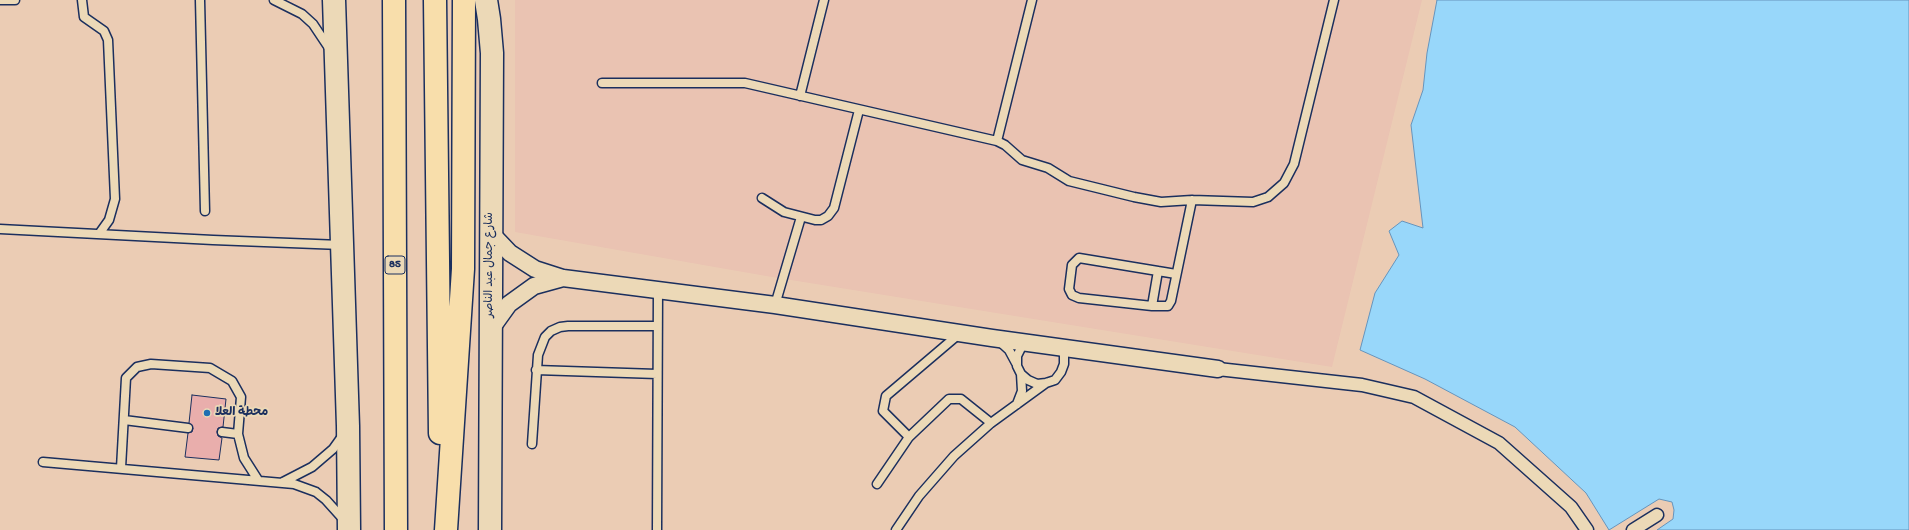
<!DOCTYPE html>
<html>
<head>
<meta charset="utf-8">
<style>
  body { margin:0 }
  canvas { display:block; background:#ebccb4 }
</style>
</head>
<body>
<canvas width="1909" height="530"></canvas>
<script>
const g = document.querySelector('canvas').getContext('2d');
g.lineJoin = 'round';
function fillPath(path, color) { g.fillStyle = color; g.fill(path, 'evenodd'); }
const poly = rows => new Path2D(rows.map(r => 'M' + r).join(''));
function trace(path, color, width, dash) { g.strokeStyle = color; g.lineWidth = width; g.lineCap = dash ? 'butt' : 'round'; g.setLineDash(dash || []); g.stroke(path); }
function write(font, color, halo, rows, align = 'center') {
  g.font = font + ' "Gochi Hand","Playpen Sans Arabic",sans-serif'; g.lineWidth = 3.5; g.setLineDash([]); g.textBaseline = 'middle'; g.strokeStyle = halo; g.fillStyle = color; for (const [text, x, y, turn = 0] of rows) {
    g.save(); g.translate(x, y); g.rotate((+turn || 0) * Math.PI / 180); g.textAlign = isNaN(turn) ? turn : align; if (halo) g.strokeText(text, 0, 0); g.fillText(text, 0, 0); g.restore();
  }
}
fillPath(poly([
  [515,0,1422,0,1332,367,766,276,515,232]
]), '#eac3b2');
const water = poly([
  [1437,0,1909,0,1909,530,1657,530,1673,519,1674,510,1672,502,1659,499,1609,530,1586,493,1515,427,1425,379,1360,350,1375,293,1399,255,1389,231,1402,221,1423,228,1411,125,1423,90,1427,53,1437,0]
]);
fillPath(water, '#98d7fa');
trace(water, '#6694bc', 1);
const building = poly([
  [192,395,226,399,223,427,218,428,217,432,218,436,222,438,219,460,185,457,188,433,192,432,193,428,189,423,192,395]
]);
fillPath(building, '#e9aeac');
trace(building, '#1b2f5e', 1);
const service = poly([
  [0,0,15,0],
  [82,0,84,17,104,31,108,40,115,199,109,220,99,234],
  [200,0,205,211],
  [274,0,302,14,313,24,329,48],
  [602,83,745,83,997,141,1005,145,1022,160,1048,168,1069,181,1134,197,1161,202,1192,200,1253,202,1268,197,1284,183,1294,164,1334,0],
  [800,96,824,0],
  [997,141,1032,0],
  [762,198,784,212,815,220,821,220,828,216,834,208,859,110],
  [0,229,213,240,341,245],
  [1176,274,1079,258,1072,265,1069,289,1072,295,1079,298,1152,306,1168,306,1171,301,1192,200],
  [775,305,801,217],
  [1152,306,1158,271],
  [999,341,1009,350,1016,363],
  [1025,343,1021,348,1017,356,1017,366,1021,374,1028,380,1037,384,1046,383,1055,380,1061,372,1064,364,1064,355,1061,348],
  [536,370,657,374],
  [1017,404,1022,391,1021,374],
  [124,420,188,428],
  [222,432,238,434],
  [909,437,883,411,886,396,959,334],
  [532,444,538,355,545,337,551,331,560,327,568,326,657,326],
  [43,462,294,484,316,492,326,500,344,520],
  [121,468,126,378,137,367,151,364,210,368,232,381,241,397,238,434,244,458,258,480],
  [283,482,312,467,333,449,343,435],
  [877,484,909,437,949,399,961,399,991,423],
  [657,530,658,289],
  [896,530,919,496,954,456,991,423,1046,383]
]);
const pedestrian = poly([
  [1218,369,1362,385,1414,397,1499,443,1571,507,1587,530],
  [1633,530,1657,515]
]);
const minor = poly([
  [490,232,510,253,535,269,563,278,775,305,992,338,1218,369],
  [491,329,509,304,534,286,563,278]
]);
const secondary = poly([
  [334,0,348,426,349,530],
  [486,0,489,19,492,53,490,530]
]);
const trunk = poly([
  [394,0,396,530],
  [435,0,440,433],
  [446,530,463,269,464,0]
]);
trace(service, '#1b2f5e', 11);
trace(pedestrian, '#1b2f5e', 15);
trace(minor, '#1b2f5e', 19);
trace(secondary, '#1b2f5e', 25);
trace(trunk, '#1b2f5e', 25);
trace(service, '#ecd9b7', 8);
trace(pedestrian, '#ecd9b7', 12);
trace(minor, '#ecd9b7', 16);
trace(secondary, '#ecd9b7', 22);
trace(trunk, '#f8deab', 22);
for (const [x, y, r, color] of [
  [207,413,4,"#1f6fb2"]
]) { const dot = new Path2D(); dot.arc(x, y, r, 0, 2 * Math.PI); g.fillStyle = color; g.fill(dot); trace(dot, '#ecd9b7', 1.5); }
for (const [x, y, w] of [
  [395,265,20]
]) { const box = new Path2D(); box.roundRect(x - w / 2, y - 9, w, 18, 3); g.fillStyle = '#ecd9b7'; g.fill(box); trace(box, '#1b2f5e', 1); }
write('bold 11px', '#1b2f5e', null, [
  ["85",395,265]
]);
write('12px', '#1b2f5e', '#ecd9b7', [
  ["شارع جمال عبد الناصر",490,265,-90]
]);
write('bold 12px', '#1b2f5e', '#ecd9b7', [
  ["محطة العلا",215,413]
], 'left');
</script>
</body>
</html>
